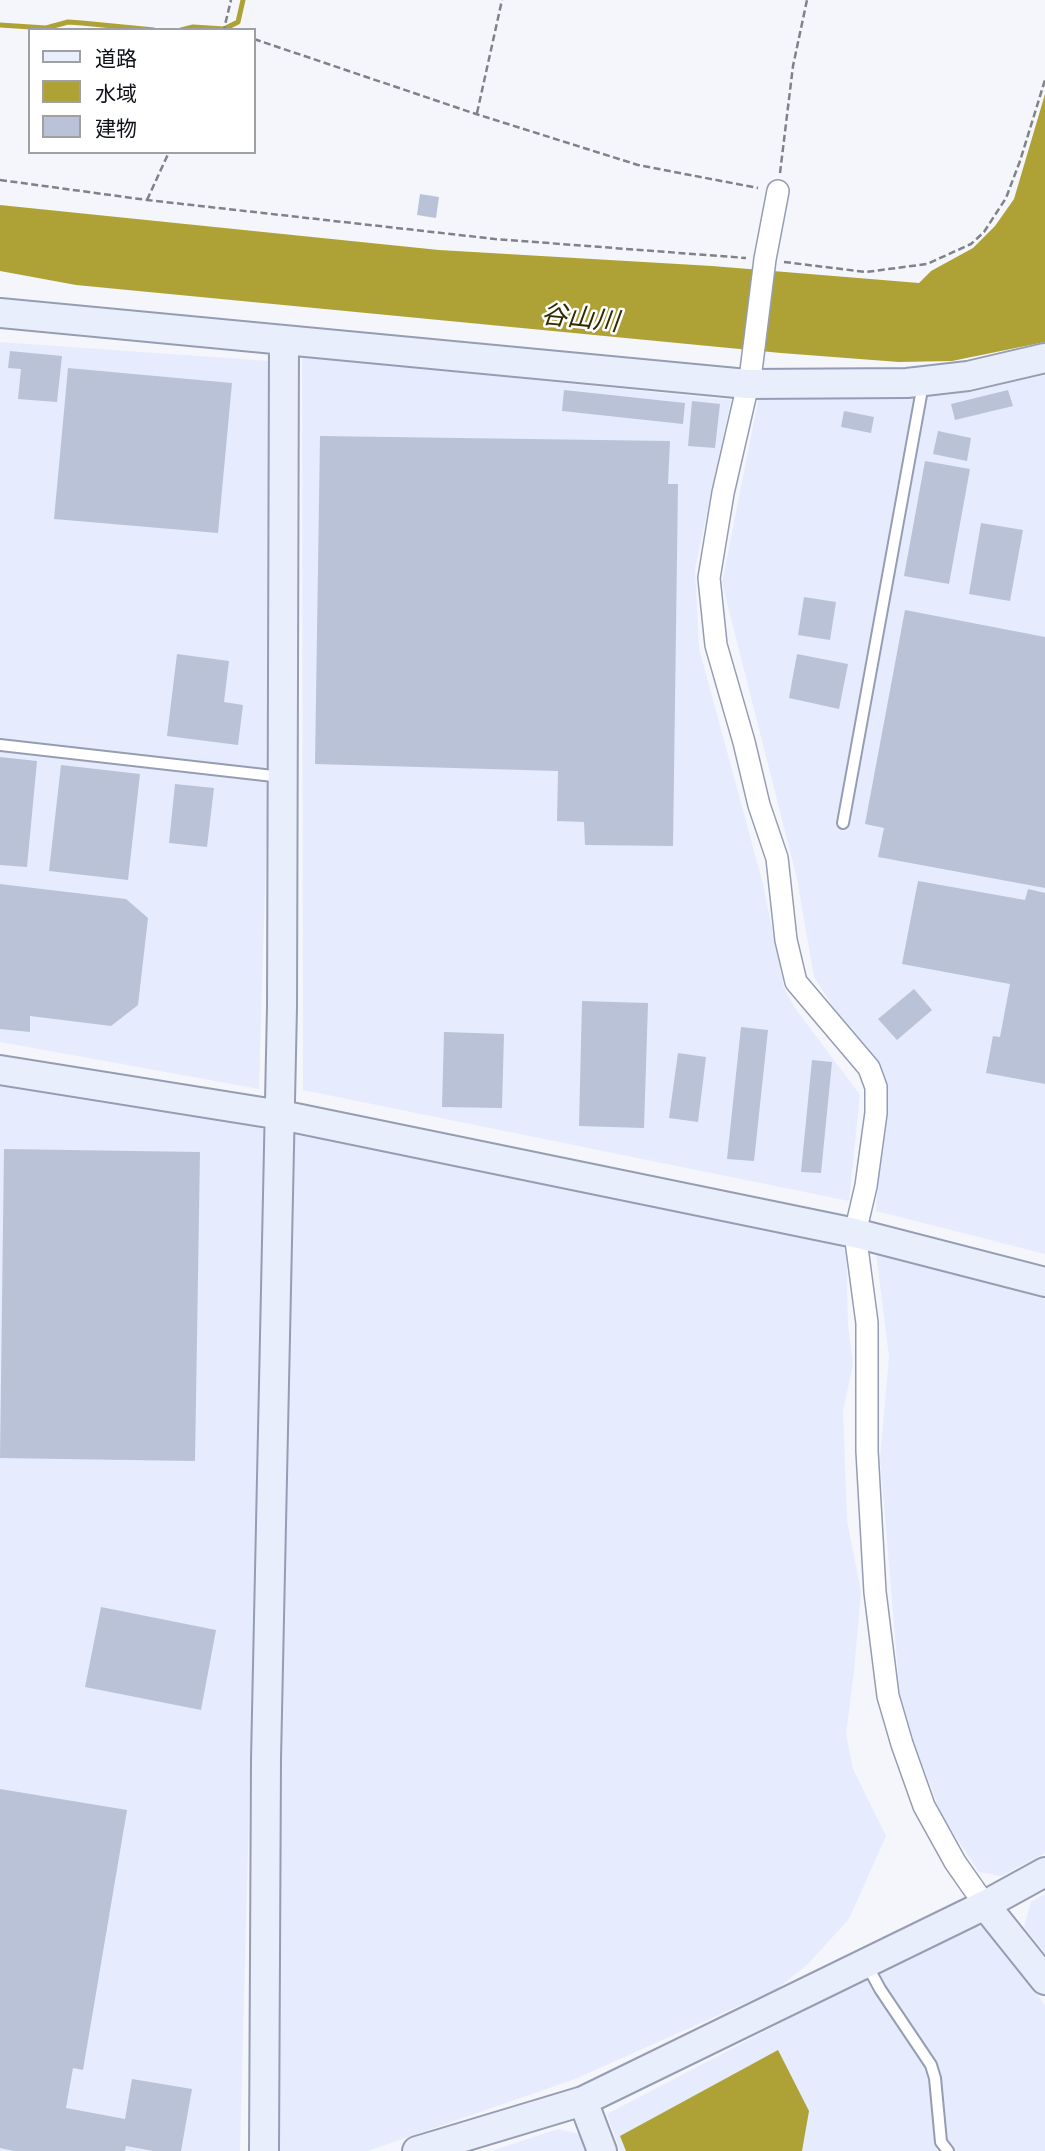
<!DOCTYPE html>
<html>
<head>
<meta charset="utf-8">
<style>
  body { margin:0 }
  #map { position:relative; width:1045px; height:2151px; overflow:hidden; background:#f4f6fb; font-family:"Sofia Sans Condensed","Noto Sans JP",sans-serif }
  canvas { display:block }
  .legend { position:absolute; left:28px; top:28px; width:228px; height:126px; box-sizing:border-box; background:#fff; border:2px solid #9fa0a3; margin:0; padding:9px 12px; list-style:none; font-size:21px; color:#0f1219 }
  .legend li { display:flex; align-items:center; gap:14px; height:35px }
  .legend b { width:35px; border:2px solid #9fa0a3 }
</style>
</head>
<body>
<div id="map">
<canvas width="1045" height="2151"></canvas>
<ul class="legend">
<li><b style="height:9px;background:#e9eefd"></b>道路</li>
<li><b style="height:19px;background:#aea236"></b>水域</li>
<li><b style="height:19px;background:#bac2d7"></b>建物</li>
</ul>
</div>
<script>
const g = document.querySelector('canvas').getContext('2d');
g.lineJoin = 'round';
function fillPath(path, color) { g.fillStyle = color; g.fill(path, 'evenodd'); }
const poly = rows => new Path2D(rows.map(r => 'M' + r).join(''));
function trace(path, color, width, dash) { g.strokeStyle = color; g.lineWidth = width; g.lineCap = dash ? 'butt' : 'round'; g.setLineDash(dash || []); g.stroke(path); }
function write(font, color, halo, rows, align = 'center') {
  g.font = font + ' "Sofia Sans Condensed","Noto Sans JP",sans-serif'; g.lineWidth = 5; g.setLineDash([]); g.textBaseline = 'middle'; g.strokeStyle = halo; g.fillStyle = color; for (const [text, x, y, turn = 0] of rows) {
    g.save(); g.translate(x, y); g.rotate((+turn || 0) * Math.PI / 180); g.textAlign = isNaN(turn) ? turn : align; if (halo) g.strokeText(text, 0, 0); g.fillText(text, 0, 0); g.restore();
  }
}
fillPath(poly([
  [0,342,270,361,269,755,259,1089,0,1042],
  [302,356,731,400,695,569,699,648,763,884,784,988,795,1008,860,1095,849,1201,303,1090],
  [1045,375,1045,1254,876,1211,884,1087,814,977,797,879,722,583,759,396,946,395],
  [0,1084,257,1124,267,1133,240,2151,0,2151],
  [293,1134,846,1244,848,1326,853,1364,843,1411,847,1520,861,1592,854,1672,846,1734,853,1769,886,1836,849,1919,808,1964,777,1989,575,2079,368,2151,274,2151],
  [876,1253,1045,1299,1045,1853,1001,1876,979,1872,942,1816,901,1709,880,1458,889,1357],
  [1045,1894,1045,1953,1024,1927,1031,1902],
  [968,1925,986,1928,1045,2005,1045,2151,620,2151,607,2114],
  [558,2129,583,2135,589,2151,491,2151]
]), '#e6ecfe');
fillPath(poly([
  [1045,94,1045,342,952,361,899,362,781,353,76,285,0,271,0,205,439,250,712,266,919,283,931,271,973,248,995,226,1014,199],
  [778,2050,809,2111,802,2151,626,2151,620,2136]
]), '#aea236');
trace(poly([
  [0,25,46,28,68,22,82,23,154,30],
  [181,30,193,27,224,29,238,22,243,0]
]), '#aea236', 5);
fillPath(poly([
  [420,194,439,197,436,218,417,215],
  [10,351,62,356,57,402,18,399,21,369,8,368],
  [68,368,232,383,218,533,54,519],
  [564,390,685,403,683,424,562,411],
  [1008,390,1013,406,955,420,951,404],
  [692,401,720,404,715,448,688,446],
  [844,411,874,417,871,433,841,427],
  [938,431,971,438,967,461,933,454],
  [320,436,670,441,668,484,678,484,673,846,585,845,584,822,557,821,558,771,315,764],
  [925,461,970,469,949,584,904,576],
  [981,523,1023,530,1010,601,969,594],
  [804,597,836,602,830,640,798,635],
  [905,610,1045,637,1045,888,878,857,884,828,865,824],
  [177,654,229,661,224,702,243,705,238,745,167,736],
  [797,654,848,664,839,709,789,698],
  [0,757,37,761,27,867,0,865],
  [61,765,140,774,128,880,49,871],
  [175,784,214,788,207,847,169,843],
  [918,881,1025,900,1028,889,1045,893,1045,1084,986,1073,993,1036,1000,1037,1010,984,902,964],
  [0,884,126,899,148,918,138,1005,111,1026,30,1016,30,1032,0,1029],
  [914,989,932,1010,897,1040,878,1019],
  [582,1001,648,1003,644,1128,579,1126],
  [741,1027,768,1030,754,1161,727,1159],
  [444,1032,504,1034,502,1108,442,1107],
  [678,1053,706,1057,698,1122,669,1118],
  [812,1060,832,1062,821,1173,801,1172],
  [4,1149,200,1152,195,1461,0,1458],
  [101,1607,216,1630,201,1710,85,1687],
  [0,1789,127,1810,83,2070,73,2068,66,2108,125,2119,132,2079,192,2089,181,2151,153,2151,126,2146,125,2151,14,2151,0,2148]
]), '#bac2d7');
const lane = poly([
  [0,745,282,777],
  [843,823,921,395],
  [867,1965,880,1989,931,2065,935,2078,941,2142,948,2151]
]);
const street = poly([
  [778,191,765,259,751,371,723,493,709,578,716,645,744,742,759,805,777,858,786,940,796,982,869,1068,876,1087,876,1113,866,1186,855,1233,867,1323,867,1451,875,1592,888,1696,902,1744,924,1806,955,1862,985,1905]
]);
const secondary = poly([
  [0,313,747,384,907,383,968,376,1045,358],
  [0,1070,281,1115,855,1233,1045,1282],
  [985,1905,1045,1980],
  [583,2101,602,2151],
  [264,2151,266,1759,282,1007,284,340],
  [417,2151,583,2101,985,1905,1045,1872]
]);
trace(lane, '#959db2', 14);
trace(street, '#959db2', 24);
trace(secondary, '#959db2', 32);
trace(poly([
  [228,30,224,29,231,0],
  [254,39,476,114,638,165,758,188],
  [477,113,502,0],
  [780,173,793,66,807,0],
  [0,180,147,200,495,239,746,258],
  [147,200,169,152],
  [784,262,866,272,927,264,971,244,984,232,1006,198,1020,161,1045,80]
]), '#7f8288', 2.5, [7, 3.5]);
trace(lane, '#fff', 10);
trace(street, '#fff', 21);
trace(secondary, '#e9eefd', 28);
write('italic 26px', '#2f2a00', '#fff', [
  ["谷山川",580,320,6]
]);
</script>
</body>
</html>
